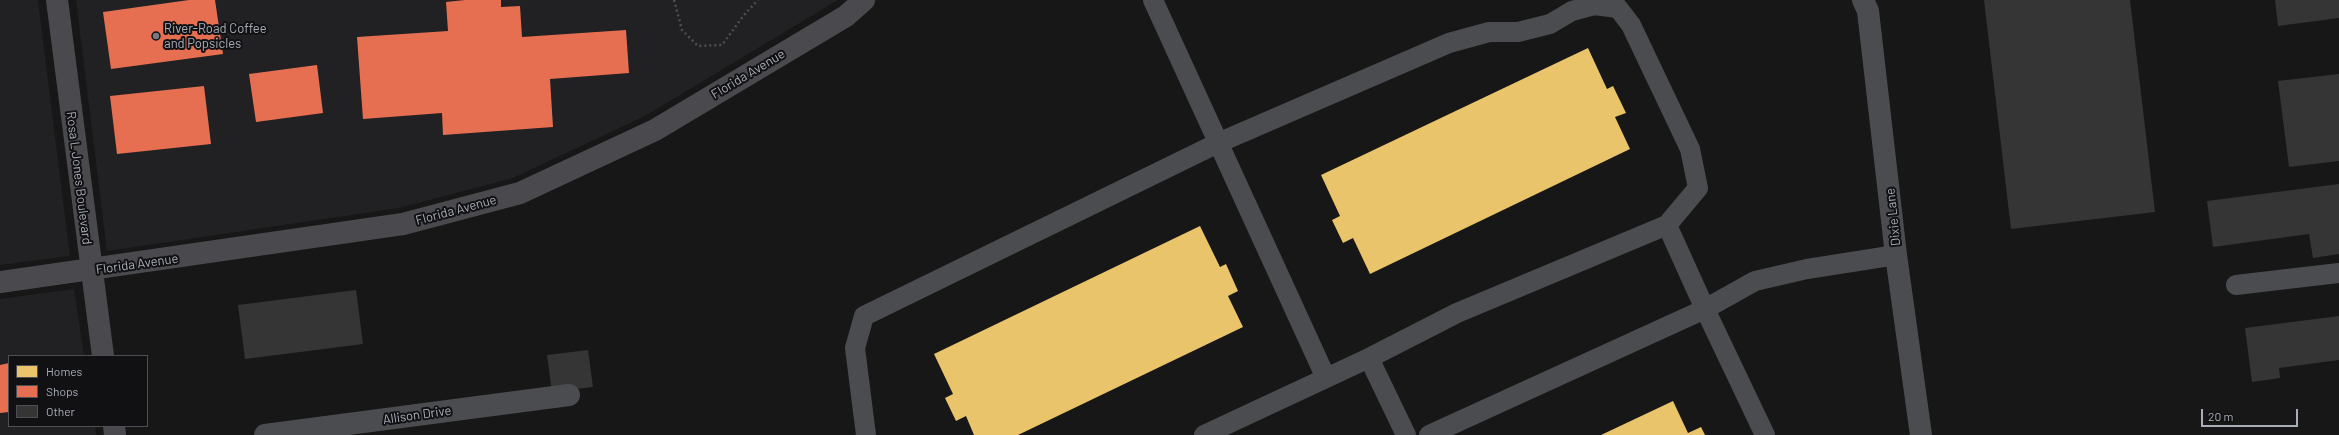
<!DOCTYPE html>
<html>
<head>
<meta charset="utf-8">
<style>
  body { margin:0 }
  #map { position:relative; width:2339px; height:435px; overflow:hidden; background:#171717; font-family:Barlow,sans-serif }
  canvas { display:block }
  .legend { position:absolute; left:8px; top:355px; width:140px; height:72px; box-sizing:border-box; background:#111113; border:1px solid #4d4f55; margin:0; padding:5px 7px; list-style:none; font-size:12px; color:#a8adb8 }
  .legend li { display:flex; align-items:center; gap:8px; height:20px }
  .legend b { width:20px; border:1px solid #4d4f55 }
  .scale { position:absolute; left:2201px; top:409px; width:97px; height:18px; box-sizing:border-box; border:2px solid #a8adb8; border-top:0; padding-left:5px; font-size:12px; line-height:14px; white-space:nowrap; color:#a8adb8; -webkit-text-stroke:3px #111113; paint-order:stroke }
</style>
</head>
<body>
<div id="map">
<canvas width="2339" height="435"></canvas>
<ul class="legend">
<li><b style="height:11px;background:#e9c46a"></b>Homes</li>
<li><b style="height:11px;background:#e76f51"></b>Shops</li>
<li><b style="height:11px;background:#353536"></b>Other</li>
</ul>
<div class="scale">20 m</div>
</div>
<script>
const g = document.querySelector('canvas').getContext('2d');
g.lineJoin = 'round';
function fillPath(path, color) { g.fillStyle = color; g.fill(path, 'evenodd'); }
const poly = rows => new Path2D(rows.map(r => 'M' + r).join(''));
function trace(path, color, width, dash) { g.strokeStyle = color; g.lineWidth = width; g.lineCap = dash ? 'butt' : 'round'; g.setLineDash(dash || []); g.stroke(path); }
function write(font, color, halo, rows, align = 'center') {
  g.font = font + ' Barlow,sans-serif'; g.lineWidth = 4; g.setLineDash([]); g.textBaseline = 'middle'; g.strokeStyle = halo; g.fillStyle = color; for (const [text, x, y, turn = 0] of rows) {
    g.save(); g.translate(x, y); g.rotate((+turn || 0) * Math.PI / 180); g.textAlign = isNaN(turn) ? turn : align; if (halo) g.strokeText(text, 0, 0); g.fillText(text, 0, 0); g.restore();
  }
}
fillPath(poly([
  [0,0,38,0,70,256,0,265],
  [76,0,838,0,645,116,513,178,399,208,107,251],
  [74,289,84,356,9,356,9,426,95,426,96,435,0,435,0,299]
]), '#212123');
fillPath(poly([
  [1588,48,1607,89,1613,86,1626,113,1615,117,1630,149,1370,274,1353,238,1343,243,1332,220,1340,216,1321,175],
  [1200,226,1220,267,1226,264,1238,291,1228,296,1243,327,1018,435,974,435,966,416,956,421,945,398,953,394,934,354],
  [1673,401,1688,433,1701,427,1705,435,1601,435]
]), '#e9c46a');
fillPath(poly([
  [189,0,215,0,223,54,111,69,103,12],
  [465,0,501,0,501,7,520,6,522,37,626,30,629,73,550,79,553,127,443,135,442,113,363,119,357,37,448,31,446,2],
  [317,65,323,113,256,122,249,74],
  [204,86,211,144,117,154,110,96],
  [9,363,9,412,0,413,0,365]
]), '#e76f51');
fillPath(poly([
  [1984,0,2130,0,2155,212,2011,229],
  [2275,0,2339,0,2339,18,2278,26],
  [2339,74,2339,161,2289,167,2278,81],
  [2339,184,2339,254,2313,258,2309,234,2213,247,2207,201],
  [356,290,363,344,245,359,238,305],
  [2339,316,2339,360,2279,368,2280,378,2252,382,2245,328],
  [588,350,593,387,552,392,547,355]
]), '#353536');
trace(poly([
  [674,0,682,30,698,46,722,45,744,15,758,0]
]), '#4d4e52', 2.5, [2, 3]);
trace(poly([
  [1153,0,1326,378],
  [2236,285,2339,273],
  [1369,358,1457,313,1667,225,1705,309,1765,435],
  [866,435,855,348,864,316,1218,143,1449,43,1489,32,1518,32,1550,24,1572,11,1594,5,1618,8,1631,25,1690,149,1698,188,1667,225],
  [1204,435,1369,358,1406,435],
  [1429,435,1705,309,1755,281,1807,269,1896,255]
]), '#4b4c50', 20);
trace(poly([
  [1863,0,1868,11,1896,255,1921,435],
  [265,435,569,395]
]), '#4b4c50', 22);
trace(poly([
  [57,0,103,356],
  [0,282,403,224,520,193,655,130,846,16,864,0],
  [114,426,115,435]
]), '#4a4a4e', 22);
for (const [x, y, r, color] of [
  [156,36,4,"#757880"]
]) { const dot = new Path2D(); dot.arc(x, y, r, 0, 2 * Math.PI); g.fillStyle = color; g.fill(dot); trace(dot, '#111113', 1.5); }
write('13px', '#a8adb8', '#111113', [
  ["River-Road Coffee",164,29],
  ["and Popsicles",164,44]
], 'left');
write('13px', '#a8adb8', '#111113', [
  ["Florida Avenue",748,74,-31],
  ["Rosa L Jones Boulevard",79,178,83],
  ["Florida Avenue",456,210,-15],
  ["Dixie Lane",1893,217,-96],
  ["Florida Avenue",137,264,-8],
  ["Allison Drive",417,415,-8]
]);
</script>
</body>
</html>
